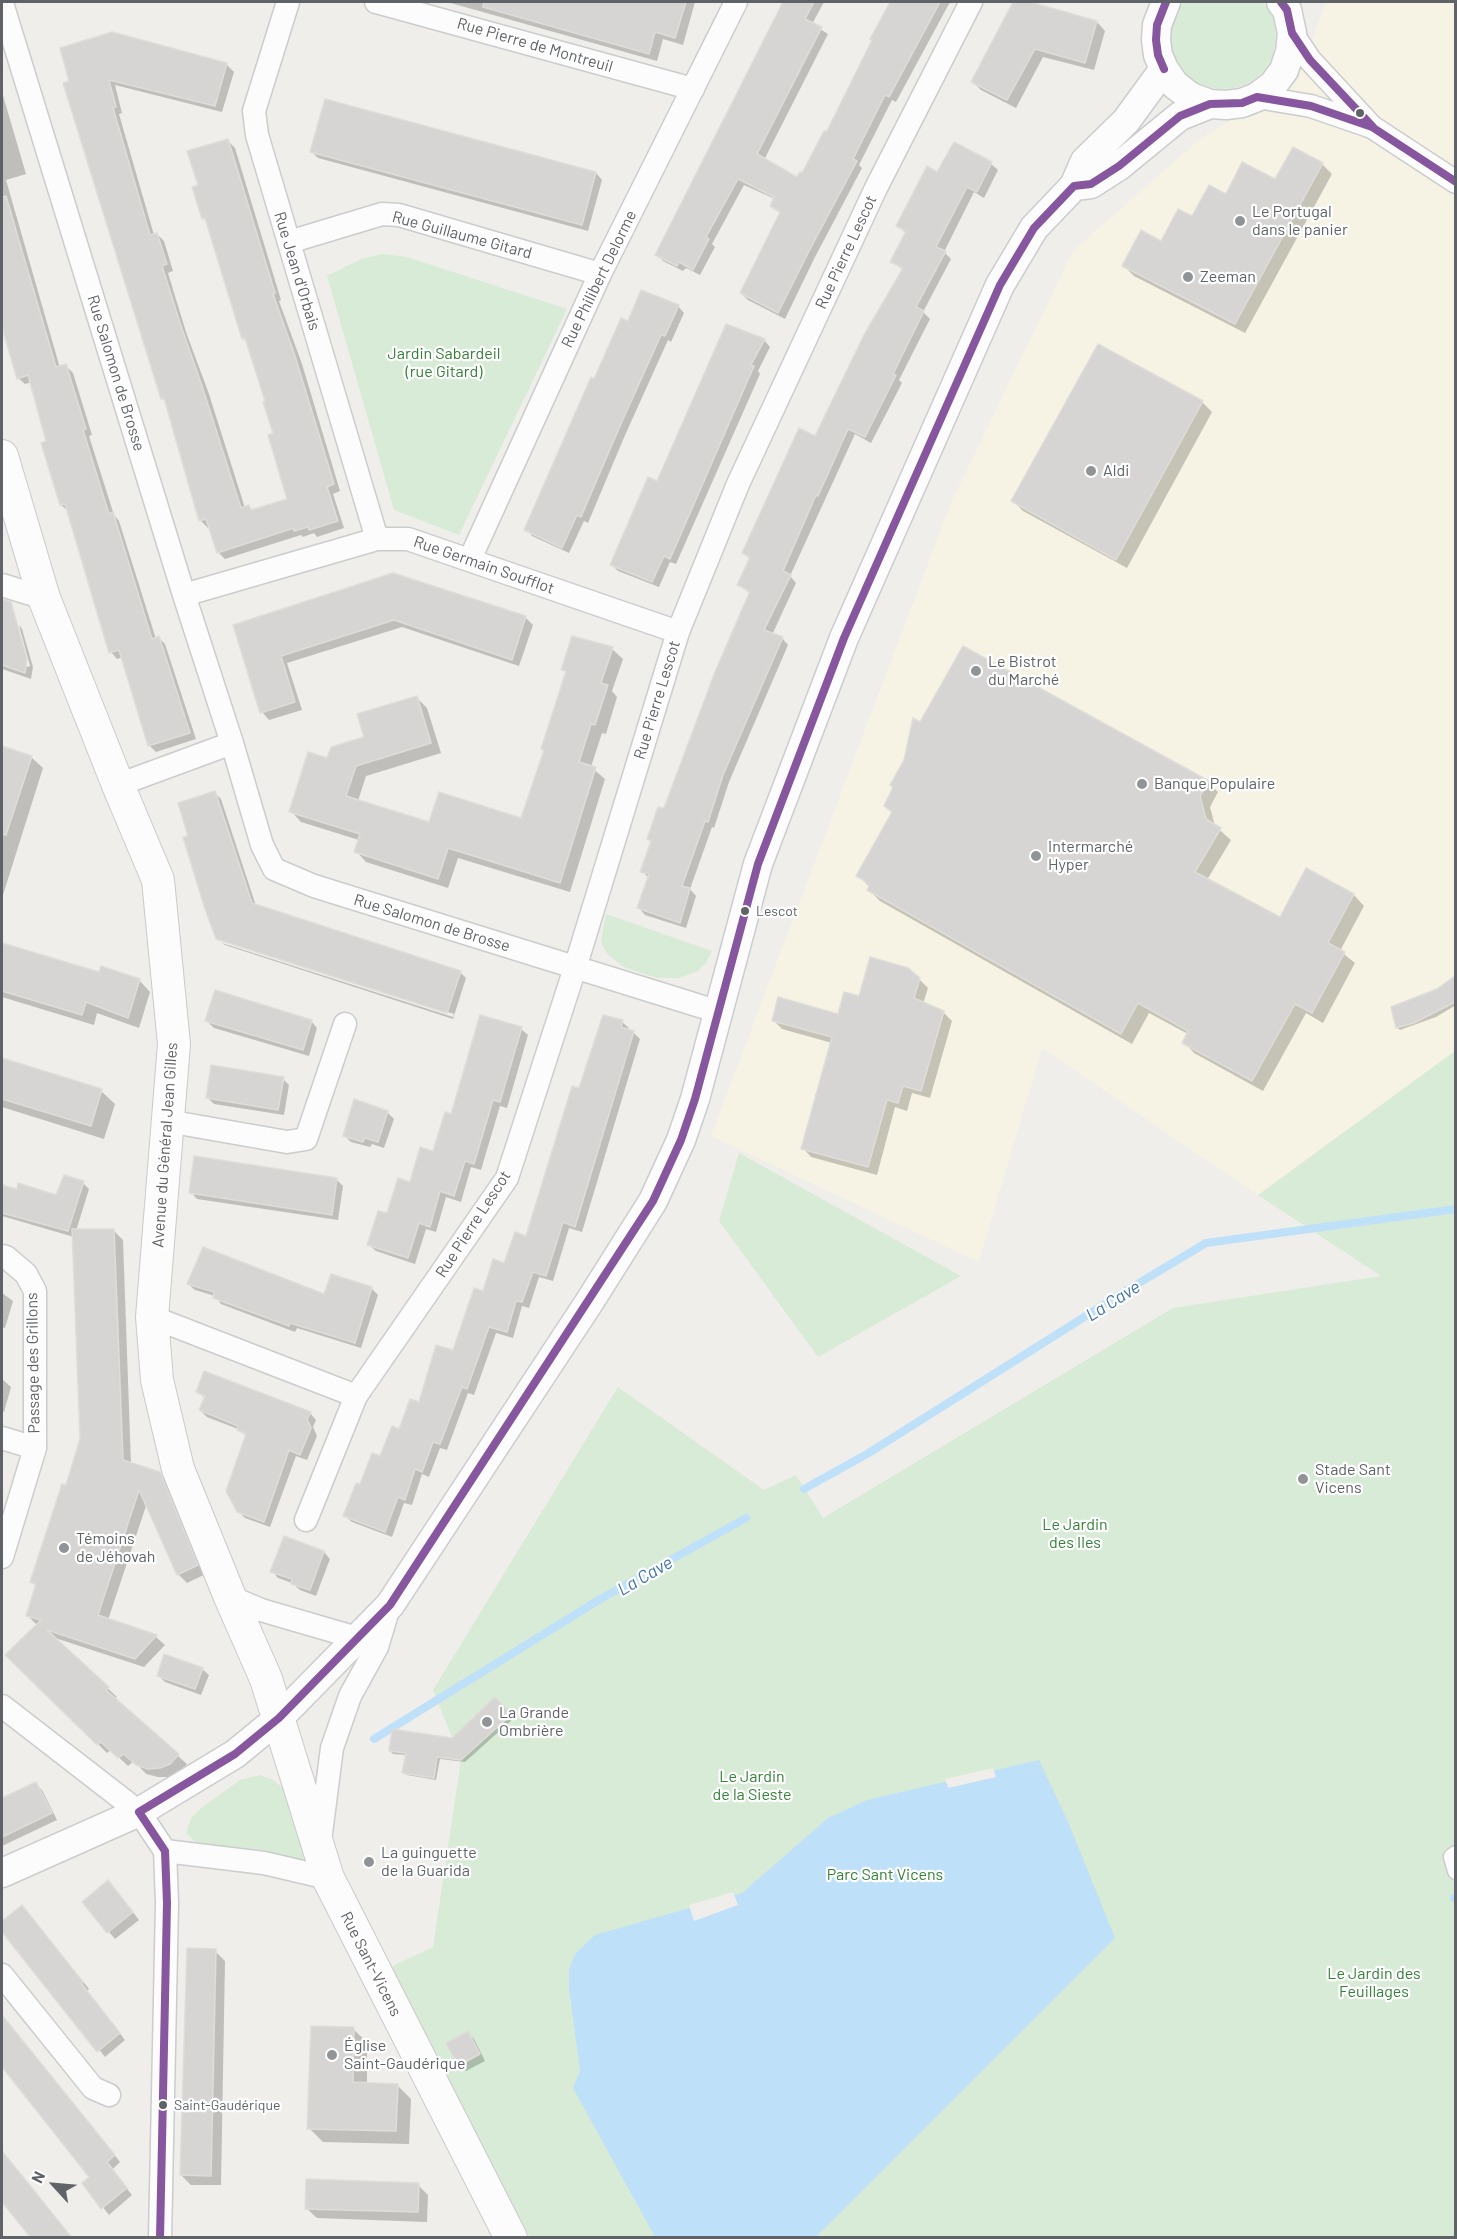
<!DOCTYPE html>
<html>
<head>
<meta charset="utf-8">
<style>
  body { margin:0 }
  #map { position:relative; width:1457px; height:2239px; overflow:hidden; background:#efeeea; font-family:Barlow,sans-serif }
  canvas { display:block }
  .frame { position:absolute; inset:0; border:3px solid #5f6368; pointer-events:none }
  .north { position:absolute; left:24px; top:2155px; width:60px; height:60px; -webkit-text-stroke:4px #fff; paint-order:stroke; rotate:296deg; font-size:16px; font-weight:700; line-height:24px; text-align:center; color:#5f6368 }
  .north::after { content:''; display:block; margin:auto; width:21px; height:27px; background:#5f6368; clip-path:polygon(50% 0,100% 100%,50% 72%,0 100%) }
</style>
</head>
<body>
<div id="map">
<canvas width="1457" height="2239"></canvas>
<div class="frame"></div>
<div class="north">N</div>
</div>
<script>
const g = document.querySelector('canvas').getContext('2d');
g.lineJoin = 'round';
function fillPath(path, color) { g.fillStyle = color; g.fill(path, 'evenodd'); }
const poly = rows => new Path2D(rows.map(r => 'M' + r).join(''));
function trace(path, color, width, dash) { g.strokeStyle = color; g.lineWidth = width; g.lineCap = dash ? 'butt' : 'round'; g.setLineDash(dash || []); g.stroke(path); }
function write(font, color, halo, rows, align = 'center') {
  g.font = font + ' Barlow,sans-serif'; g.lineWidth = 4.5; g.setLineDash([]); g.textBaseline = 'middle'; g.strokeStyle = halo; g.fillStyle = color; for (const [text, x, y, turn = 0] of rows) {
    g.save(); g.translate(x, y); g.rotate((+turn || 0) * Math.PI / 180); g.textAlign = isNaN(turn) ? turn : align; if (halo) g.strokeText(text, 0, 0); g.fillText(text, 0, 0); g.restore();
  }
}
fillPath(poly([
  [1326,2,1455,2,1455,1051,1258,1195,1042,1048,979,1262,711,1136,951,503,1073,251,1201,138,1297,82]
]), '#f7f3e4');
fillPath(poly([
  [1183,2,1263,2,1274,19,1276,37,1273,55,1264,71,1251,82,1235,88,1218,89,1202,85,1188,76,1177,63,1171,47,1170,30,1175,14],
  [382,254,407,257,567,309,459,535,394,510,327,276,361,259],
  [606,914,712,951,706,963,698,971,679,978,657,978,626,968,608,955,603,947,601,941],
  [1455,1051,1455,2237,530,2237,466,2122,386,1969,433,1947,461,1760,433,1690,618,1387,764,1490,796,1475,823,1518,1173,1308,1381,1276,1258,1195],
  [739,1153,961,1276,818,1357,719,1221],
  [260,1775,273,1780,282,1787,289,1799,310,1867,265,1850,201,1844,194,1841,186,1833,191,1818,200,1809,240,1780]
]), '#d8ebd6');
fillPath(poly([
  [1039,1760,1069,1824,1115,1938,816,2237,655,2237,573,2088,580,2071,569,1988,569,1970,575,1954,595,1935,742,1893,828,1818,867,1800]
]), '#bfe0f9');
fillPath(poly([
  [993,1768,996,1777,948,1788,945,1779],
  [733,1892,738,1905,694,1921,689,1905]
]), '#efeeea');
fillPath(poly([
  [447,2,621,2,640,7,641,2,695,2,683,45,663,39,657,61],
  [785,2,824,2,812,24,828,34,764,160,798,179,827,133,873,40,872,39,892,2,950,2,896,102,892,100,859,165,862,168,814,259,785,319,748,300,741,293,781,214,771,206,775,199,744,185,712,244,715,247,700,275,686,268,683,271,663,261,657,254],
  [1014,2,1024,2,1097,22,1105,31,1094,70,1043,57,1016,108,981,90,972,81],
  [112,34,227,65,234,72,222,112,115,85,122,113,119,114,154,235,157,234,164,241,173,271,168,273,186,332,209,394,245,508,249,507,253,511,289,500,267,402,249,344,243,338,209,223,203,218,199,186,228,141,235,148,281,300,279,301,302,364,340,491,333,494,344,528,317,537,314,533,303,537,301,535,225,559,218,552,210,527,208,528,201,521,167,403,162,398,71,82],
  [2,92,26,174,6,180,60,368,66,366,73,373,92,435,89,436,114,515,119,521,156,639,159,638,165,644,196,739,156,752,149,745,123,657,117,659,111,652,68,511,61,505,48,442,32,382,25,384,18,378,12,345,2,312],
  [326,101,596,173,602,180,588,231,318,158,312,152],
  [954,144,991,164,998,170,984,198,974,192,944,252,951,259,923,312,930,319,899,380,902,383,871,443,855,434,790,576,796,583,772,635,782,638,788,645,729,782,714,828,712,827,690,889,696,896,686,928,645,915,639,908,649,878,642,871,750,593,739,585,750,559,744,553,816,438,903,270,892,261,906,233,898,226,938,174],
  [1322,164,1332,174,1245,333,1134,276,1123,265,1161,243,1226,196,1276,181],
  [678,306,684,313,671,342,668,340,626,433,588,523,584,521,569,553,532,536,526,529,595,381,628,323],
  [764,340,770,347,758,371,760,374,676,564,670,562,659,587,618,571,612,565,657,483],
  [1202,402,1212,412,1127,568,1023,511,1013,501],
  [393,575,525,617,533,625,519,666,402,627,287,663,302,710,269,720,262,712,235,626],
  [2,618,18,625,16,625,27,667,30,666,19,625,22,629,33,667,31,679,2,669],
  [573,638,612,649,623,659,612,691,617,697,606,734,602,733,591,767,605,779,570,892,458,858,448,888,366,862,356,851,359,840,301,822,291,811,328,760,366,738,416,697,427,708,441,753,366,776,358,801,430,824,522,820,545,751,543,749,567,674,563,669],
  [921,724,1208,782,1218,792,1210,807,1215,826,1231,840,1207,880,1280,919,1307,871,1354,895,1364,906,1340,951,1355,963,1323,1023,1306,1013,1263,1091,1194,1053,1184,1042,1188,1034,1149,1013,1132,1044,880,901,869,890,869,886,858,876,893,813,886,806],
  [2,748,31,757,43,768,2,898],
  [215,793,221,799,256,906,460,972,466,978,453,1019,225,945,222,943,453,1017,454,1014,220,939,220,941,218,938,190,837],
  [2,944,100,974,139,980,150,992,139,1028,97,1013,94,1025,2,997],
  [1456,978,1456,1005,1436,1017,1400,1030,1397,1027,1437,990],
  [919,979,928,988,923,1004,943,1012,952,1021,930,1098,912,1093,907,1111,895,1107,877,1175,811,1157,803,1148,832,1043,782,1029,774,1021,839,1016,860,998],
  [207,1021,311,1021,317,1028,309,1056,214,1028],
  [622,1022,629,1028,628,1031,634,1033,640,1039,582,1232,569,1228,553,1281,539,1277,529,1308,522,1306,513,1338,496,1333,474,1395,468,1393,447,1450,440,1448,429,1477,422,1474,412,1505,404,1503,392,1537,352,1522,345,1516,361,1486,420,1404,454,1352,483,1293,527,1238,580,1089],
  [521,1029,528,1035,507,1108,500,1106,481,1170,471,1167,461,1202,446,1197,436,1232,426,1229,415,1264,376,1251,369,1245,434,1153,452,1115],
  [2,1060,101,1091,115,1104,104,1139,2,1107],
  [283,1079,289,1085,284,1115,214,1104,207,1097],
  [387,1112,394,1119,384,1148,372,1144,370,1147,351,1142,344,1135],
  [336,1179,343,1186,338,1220,197,1199,191,1192],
  [83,1183,89,1189,76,1231,114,1231,123,1240,131,1464,159,1473,169,1483,206,1574,187,1583,178,1574,147,1503,108,1620,156,1637,165,1645,144,1667,52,1637,117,1697,114,1699,187,1764,179,1772,169,1777,158,1777,146,1774,134,1761,128,1766,111,1750,107,1753,7,1655,38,1626,27,1615,36,1586,32,1582,67,1487,82,1440,74,1237,2,1216,2,1186,18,1191,57,1197],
  [188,1284,325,1296,371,1288,378,1295,361,1348,297,1328,295,1332,221,1304,215,1296,195,1290],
  [2,1293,13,1301,5,1328,2,1327],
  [2,1379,11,1387,4,1412,2,1411],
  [197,1391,310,1413,316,1420,313,1427,317,1436,307,1460,296,1456,270,1527,245,1518,238,1511,247,1437,238,1429,207,1417,200,1410,205,1398],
  [285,1538,324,1552,330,1559,316,1596,300,1590,292,1583,278,1578,272,1571],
  [202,1669,209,1675,201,1695,165,1682,159,1676],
  [495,1700,514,1718,465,1762,440,1759,436,1780,407,1775,404,1772,407,1755,393,1754,390,1751,453,1740],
  [36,1784,42,1790,57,1820,2,1846,2,1800],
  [115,1889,139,1920,115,1939,84,1902],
  [22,1907,89,1989,87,1991,125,2040,105,2057,2,1929,2,1923],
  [215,1951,225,1961,221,2185,191,2185,181,2175],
  [2,2015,120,2162,112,2170,132,2195,109,2215,84,2183,91,2177,2,2066],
  [353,2029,367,2042,367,2084,397,2085,411,2099,409,2144,323,2142,309,2128],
  [468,2033,474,2039,485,2061,466,2071,459,2065],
  [2,2152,72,2238,32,2238,2,2199],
  [418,2185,428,2195,427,2222,317,2218,306,2208]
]), '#0003');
trace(poly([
  [804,1489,867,1454,1124,1292,1206,1243,1456,1209],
  [544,1634,597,1601,746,1518],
  [374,1739,539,1637],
  [1454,1898,1456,1898]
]), '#bfe0f9', 8);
const building = poly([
  [484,2,686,2,675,38,655,32,649,54,483,7,484,2],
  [783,2,814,2,805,19,822,27,757,154,797,177,800,172,802,173,824,131,827,131,872,40,870,39,890,2,940,2,889,97,885,95,853,159,857,161,808,253,778,313,740,293,780,212,770,206,774,197,738,179,706,237,709,239,693,270,679,262,677,266,655,255,783,2],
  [1013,2,1030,2,1097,21,1085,63,1035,49,1007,100,971,82,1013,2],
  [112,32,227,63,215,106,109,80,116,107,113,108,150,235,157,233,167,264,162,266,180,323,202,386,241,508,249,505,251,510,287,499,268,435,273,433,263,402,265,401,245,338,242,339,205,218,202,219,192,187,198,185,187,151,228,139,275,293,273,294,295,356,334,484,327,487,338,521,309,530,308,527,294,531,294,528,217,553,206,519,199,521,164,398,161,399,63,83,69,81,60,48,112,32],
  [325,99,596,172,582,225,310,152,325,99],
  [954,142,992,162,977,192,967,187,936,247,946,251,916,307,924,311,893,374,896,375,865,437,848,429,818,496,816,495,783,571,791,575,764,630,783,637,723,775,708,822,705,821,682,886,690,888,680,923,637,908,649,874,640,872,651,841,647,839,658,807,664,808,715,672,750,591,737,585,750,557,742,553,799,428,815,436,864,335,903,268,890,262,906,231,896,226,927,166,937,172,954,142],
  [1293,147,1323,163,1235,324,1122,266,1141,230,1161,241,1178,209,1192,216,1209,185,1226,194,1242,162,1275,179,1293,147],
  [6,196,56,367,66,364,86,429,83,430,109,514,113,512,152,639,159,636,190,733,148,746,119,650,109,653,65,504,60,505,41,443,46,441,28,375,17,379,2,327,2,197,6,196],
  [641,290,679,305,665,336,661,335,620,426,581,517,577,515,562,548,524,530,591,377,594,379,621,318,628,321,641,290],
  [726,324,765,339,751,365,754,366,670,559,664,556,652,582,610,565,648,477,657,481,726,324],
  [1098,344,1203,401,1116,560,1011,501,1098,344],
  [393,573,526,616,512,660,394,620,281,656,295,702,260,713,233,625,393,573],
  [2,599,11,602,27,659,25,673,2,665,2,599],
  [572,636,613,647,601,683,608,685,595,725,591,724,579,762,596,767,560,883,448,848,438,879,354,852,360,834,289,812,308,752,327,758,331,747,364,737,357,714,417,696,431,743,356,766,346,796,429,822,439,792,521,818,544,750,541,749,566,671,561,670,572,636],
  [963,646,1209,781,1200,796,1206,819,1221,828,1195,872,1280,917,1306,868,1354,894,1328,943,1345,952,1312,1013,1295,1004,1252,1081,1182,1043,1188,1031,1138,1003,1121,1034,867,890,870,884,856,876,892,812,884,806,893,787,890,785,904,760,913,718,920,722,963,646],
  [2,746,32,756,6,835,2,834,2,746],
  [215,791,252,903,461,971,447,1013,216,939,204,906,183,837,188,836,178,803,215,791],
  [2,943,99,972,101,966,140,979,128,1018,86,1002,82,1015,2,991,2,943],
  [870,957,908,968,920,978,914,998,944,1011,921,1091,903,1086,898,1103,887,1100,868,1167,801,1149,832,1037,772,1021,778,997,838,1014,844,992,859,996,870,957],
  [1455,976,1455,1002,1414,1023,1396,1028,1391,1007,1437,989,1455,976],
  [215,990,312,1020,303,1050,205,1021,215,990],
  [480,1015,522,1027,500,1102,493,1100,474,1164,465,1161,454,1196,440,1191,430,1227,419,1223,408,1258,367,1245,378,1211,387,1213,398,1178,410,1182,420,1147,433,1151,445,1112,451,1114,480,1015],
  [603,1015,623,1020,621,1027,634,1031,575,1227,563,1222,546,1276,533,1272,522,1302,516,1301,507,1332,489,1327,467,1389,462,1387,440,1444,433,1442,422,1472,415,1469,405,1500,398,1497,385,1532,343,1516,356,1483,360,1484,372,1453,380,1456,392,1426,399,1429,410,1399,419,1402,436,1345,453,1350,474,1288,483,1291,493,1259,504,1263,515,1232,526,1236,572,1086,579,1088,603,1015],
  [2,1058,102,1089,91,1126,2,1099,2,1058],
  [211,1065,284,1077,278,1110,206,1098,211,1065],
  [354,1099,388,1111,378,1142,365,1138,363,1142,343,1136,354,1099],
  [194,1156,337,1178,332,1215,189,1193,194,1156],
  [64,1175,84,1181,68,1231,2,1213,2,1185,17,1189,18,1183,56,1195,64,1175],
  [72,1229,114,1229,123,1460,160,1472,198,1565,177,1575,139,1490,98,1615,157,1635,135,1659,47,1630,109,1687,106,1690,179,1754,170,1764,160,1768,148,1769,136,1765,124,1754,118,1758,101,1742,97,1745,5,1655,41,1620,26,1616,36,1584,30,1582,62,1484,66,1485,80,1439,72,1229],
  [203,1247,324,1294,331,1274,372,1287,355,1343,290,1323,289,1326,213,1298,214,1292,187,1284,203,1247],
  [204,1371,311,1412,307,1419,311,1428,300,1455,289,1450,264,1522,237,1512,226,1491,246,1434,237,1430,238,1426,199,1410,205,1396,196,1392,204,1371],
  [284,1536,324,1551,310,1590,291,1584,292,1579,270,1572,284,1536],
  [164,1654,203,1668,195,1689,157,1676,164,1654],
  [495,1697,512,1714,461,1760,437,1757,434,1778,402,1773,406,1753,389,1751,392,1729,452,1738,495,1697],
  [36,1782,52,1813,2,1837,2,1798,36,1782],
  [108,1880,133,1912,107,1933,82,1902,108,1880],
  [22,1905,83,1982,81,1983,120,2033,97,2052,2,1932,2,1921,22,1905],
  [187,1948,216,1949,211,2176,180,2175,187,1948],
  [2,2015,115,2155,107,2162,127,2188,101,2209,82,2183,89,2177,2,2067,2,2015],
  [311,2026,354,2027,353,2082,398,2084,396,2131,307,2129,311,2026],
  [468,2031,480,2054,458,2066,446,2043,468,2031],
  [2,2151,36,2193,72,2238,31,2238,2,2202,2,2151],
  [306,2179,419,2183,418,2212,305,2209,306,2179]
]);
fillPath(building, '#d6d5d3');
trace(building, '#deddd9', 1.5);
const pedestrian = poly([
  [1456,1854,1452,1857,1456,1871]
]);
const minor = poly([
  [288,2,254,111,257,135,377,539],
  [376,2,693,89],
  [2,3,184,595,232,743,262,845,274,869,314,886,719,1012],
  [1292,33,1310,60,1371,126],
  [1257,97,1311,106,1372,127,1456,182],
  [289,242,382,214,399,215,600,274],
  [470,559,600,274,736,2],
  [2,585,44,598],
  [184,595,377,539,408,539,678,632],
  [118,785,232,743],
  [167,1121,287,1142,306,1139,345,1024],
  [2,1256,6,1257,26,1274,35,1291,35,1448],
  [152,1317,356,1396],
  [2,1438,35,1448,2,1557],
  [306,1520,356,1396,507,1178,575,968,678,632,738,484,876,188,971,2],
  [230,1597,261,1610,357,1638],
  [2,1706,139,1812,165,1851,167,1903,160,2238],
  [320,1841,332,1748,350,1696,377,1647,389,1607],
  [165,1851,264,1863,328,1878],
  [2,1975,93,2088,109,2095]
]);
const tertiary = poly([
  [1166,2,1157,25,1156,40,1158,55,1164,69,1175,85,1191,97,1210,104,1226,105,1242,103,1257,97,1273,85,1284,70,1290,52,1292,33,1287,10,1281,2],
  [1074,186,1091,184,1119,166,1180,116,1210,104],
  [2,1873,139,1812,235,1754,279,1718,390,1605,590,1301,653,1201,681,1140,695,1099,758,864,844,638,1000,285,1034,228,1074,186,1085,161,1126,121,1164,69]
]);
const secondary = poly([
  [2,456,44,598,118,785,158,880,174,1044,152,1317,157,1380,178,1469,230,1597,266,1679,328,1878,511,2238]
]);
trace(pedestrian, '#cbcccc', 19);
trace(minor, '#cbcccc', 25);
trace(tertiary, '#cbcccc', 31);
trace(secondary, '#cacacb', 34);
trace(pedestrian, '#fdfcfc', 16);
trace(minor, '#fdfcfc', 22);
trace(tertiary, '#fdfcfc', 28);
trace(secondary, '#fdfcfc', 32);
trace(poly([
  [1281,2,1287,10,1292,33,1310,60,1373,127],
  [1164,69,1158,55,1156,40,1157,25,1166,2],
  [139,1812,235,1754,279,1718,390,1605,653,1201,681,1140,695,1099,758,864,844,638,1000,285,1034,228,1074,186,1091,184,1119,166,1180,116,1210,104,1242,103,1257,97,1311,106,1372,127,1456,182],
  [139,1812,165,1851,167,1903,160,2238]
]), '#86569e', 8);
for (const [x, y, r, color] of [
  [1360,113,5,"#5f6368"],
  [1240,221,6,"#919496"],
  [1188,277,6,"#919496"],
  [1091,471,6,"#919496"],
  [976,671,6,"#919496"],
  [1142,784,6,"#919496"],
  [1036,856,6,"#919496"],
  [745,911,5,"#5f6368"],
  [1303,1479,6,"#919496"],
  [64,1548,6,"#919496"],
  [487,1722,6,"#919496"],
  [369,1862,6,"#919496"],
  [332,2055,6,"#919496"],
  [163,2105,5,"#5f6368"]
]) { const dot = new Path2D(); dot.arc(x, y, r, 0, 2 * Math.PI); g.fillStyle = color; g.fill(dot); trace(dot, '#fff', 2); }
write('14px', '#5f6368', '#fff', [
  ["Lescot",756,911],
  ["Saint-Gaudérique",174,2105]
], 'left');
write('16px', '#5f6368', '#fff', [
  ["Rue Pierre de Montreuil",535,45,16],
  ["Rue Guillaume Gitard",462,235,15],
  ["Rue Pierre Lescot",846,252,-65],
  ["Rue Jean d'Orbais",297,271,73],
  ["Rue Philibert Delorme",599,279,-64],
  ["Rue Salomon de Brosse",116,373,73],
  ["Rue Germain Soufflot",484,565,19],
  ["Rue Pierre Lescot",657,700,-73],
  ["Rue Salomon de Brosse",432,923,17],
  ["Avenue du Général Jean Gilles",165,1145,-86],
  ["Rue Pierre Lescot",473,1224,-57],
  ["Passage des Grillons",33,1363,-91],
  ["Rue Sant-Vicens",371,1964,63]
]);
write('16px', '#5f6368', '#fff', [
  ["Le Portugal",1252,212],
  ["dans le panier",1252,230],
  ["Zeeman",1200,277],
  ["Aldi",1103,471],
  ["Le Bistrot",988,662],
  ["du Marché",988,680],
  ["Banque Populaire",1154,784],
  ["Intermarché",1048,847],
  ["Hyper",1048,865],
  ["Stade Sant",1315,1470],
  ["Vicens",1315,1488],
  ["Témoins",76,1539],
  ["de Jéhovah",76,1557],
  ["La Grande",499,1713],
  ["Ombrière",499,1731],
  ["La guinguette",381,1853],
  ["de la Guarida",381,1871],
  ["Église",344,2046],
  ["Saint-Gaudérique",344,2064]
], 'left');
write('16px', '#348238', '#fff', [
  ["Jardin Sabardeil",444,354],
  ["(rue Gitard)",444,372],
  ["Le Jardin",1075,1525],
  ["des Iles",1075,1543],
  ["Le Jardin",752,1777],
  ["de la Sieste",752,1795],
  ["Parc Sant Vicens",885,1875],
  ["Le Jardin des",1374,1974],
  ["Feuillages",1374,1992]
]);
write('italic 18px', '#4174aa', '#fff', [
  ["La Cave",1113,1301,-32],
  ["La Cave",645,1576,-30]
]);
</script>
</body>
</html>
